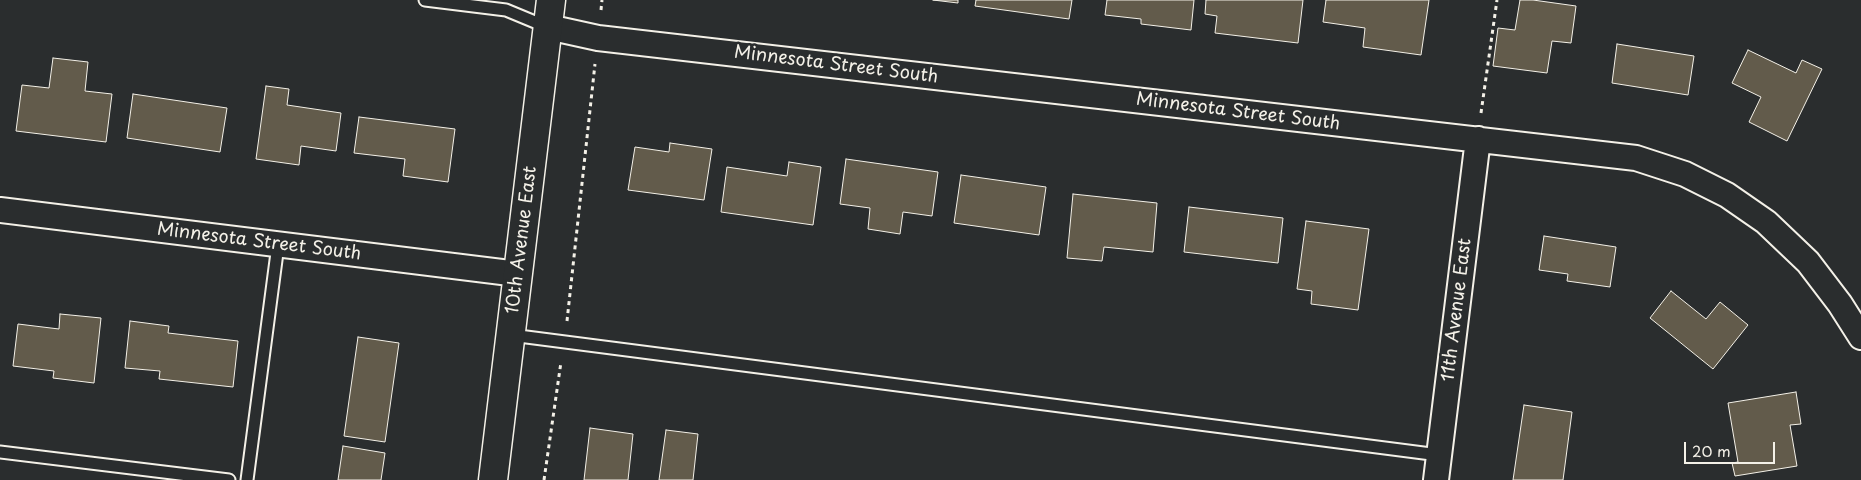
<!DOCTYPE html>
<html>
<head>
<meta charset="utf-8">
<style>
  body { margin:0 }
  #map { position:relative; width:1861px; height:480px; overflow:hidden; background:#2a2d2e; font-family:"Playpen Sans",sans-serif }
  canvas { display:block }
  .scale { position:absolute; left:1684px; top:442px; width:91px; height:22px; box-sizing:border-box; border:2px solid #f4f1e8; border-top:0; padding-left:6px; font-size:15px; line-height:18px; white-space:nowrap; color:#f4f1e8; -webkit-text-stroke:4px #2a2d2e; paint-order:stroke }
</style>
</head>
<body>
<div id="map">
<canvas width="1861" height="480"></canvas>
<div class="scale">20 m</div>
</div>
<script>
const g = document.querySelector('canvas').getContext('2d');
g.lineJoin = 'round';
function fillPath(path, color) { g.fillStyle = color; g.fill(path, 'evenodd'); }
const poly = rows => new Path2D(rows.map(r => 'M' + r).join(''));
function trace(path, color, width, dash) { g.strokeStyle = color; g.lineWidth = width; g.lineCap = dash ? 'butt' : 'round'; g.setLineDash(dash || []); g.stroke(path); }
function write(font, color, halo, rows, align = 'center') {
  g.font = font + ' "Playpen Sans",sans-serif'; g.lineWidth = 5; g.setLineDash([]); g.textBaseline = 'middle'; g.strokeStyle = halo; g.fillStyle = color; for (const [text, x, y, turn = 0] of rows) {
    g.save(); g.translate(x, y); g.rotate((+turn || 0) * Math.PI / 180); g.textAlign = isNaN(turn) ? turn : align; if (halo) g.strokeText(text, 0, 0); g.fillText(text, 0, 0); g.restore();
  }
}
const building = poly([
  [933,0,958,0,958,3,933,0],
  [976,0,1072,0,1069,19,975,6,976,0],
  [1107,0,1194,0,1191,30,1141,24,1141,19,1105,15,1107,0],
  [1206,0,1303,0,1298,43,1215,33,1217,16,1205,14,1206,0],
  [1326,0,1429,0,1421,55,1363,47,1365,28,1323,22,1326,0],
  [1520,0,1533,0,1576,6,1571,43,1552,41,1547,73,1493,66,1498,28,1515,30,1520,0],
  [1617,44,1694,56,1688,95,1612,83,1617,44],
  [1748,50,1796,73,1802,60,1822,69,1787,141,1749,122,1761,97,1732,83,1748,50],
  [53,58,88,62,85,91,112,94,106,142,16,131,22,85,49,88,53,58],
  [266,86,289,89,287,105,341,113,336,151,301,146,299,165,256,159,266,86],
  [133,94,227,108,220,152,127,138,133,94],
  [359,117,455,129,448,182,403,176,405,159,354,153,359,117],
  [670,143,712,149,704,200,628,190,635,147,669,152,670,143],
  [846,159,938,172,932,216,903,212,900,234,868,229,870,208,840,204,846,159],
  [789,162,821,167,813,225,721,212,727,167,787,176,789,162],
  [961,175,1046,187,1039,235,954,223,961,175],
  [1073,194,1157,203,1153,252,1104,247,1102,261,1067,258,1073,194],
  [1189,207,1283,218,1278,263,1184,252,1189,207],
  [1306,221,1369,229,1358,310,1311,304,1312,291,1297,289,1306,221],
  [1544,236,1616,247,1610,287,1567,281,1568,274,1539,270,1544,236],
  [1671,291,1706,319,1720,302,1748,325,1713,369,1650,318,1671,291],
  [60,314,101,318,94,383,53,378,54,371,13,366,18,324,59,329,60,314],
  [130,321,169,326,168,333,238,341,233,387,159,379,160,371,125,368,130,321],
  [358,337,399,343,385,442,344,436,358,337],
  [1796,392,1801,424,1790,425,1797,466,1735,476,1732,463,1738,462,1728,403,1796,392],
  [1524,405,1572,412,1563,480,1513,480,1524,405],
  [590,428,633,434,628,480,584,480,590,428],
  [666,430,698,434,693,480,659,480,666,430],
  [343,446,385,453,381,480,338,480,343,446]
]);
fillPath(building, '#625b4b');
trace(building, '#f4f1e8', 1);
const service = poly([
  [425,0,506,10,547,27],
  [511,335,1439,455],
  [0,452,229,480],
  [247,480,278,245]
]);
const minor = poly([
  [548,27,598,38,1636,158,1685,174,1727,195,1766,222,1808,262,1840,304,1861,337],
  [0,210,518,274],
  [1436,480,1478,139]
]);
const secondary = poly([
  [493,480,551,0]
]);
trace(service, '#f4f1e8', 15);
trace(minor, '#f4f1e8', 28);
trace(secondary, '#f4f1e8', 31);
trace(poly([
  [601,10,602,0],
  [1481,113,1497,0],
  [567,321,595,64],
  [544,480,561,362]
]), '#f4f1e8', 3, [4, 4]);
trace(service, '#2a2d2e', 11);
trace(minor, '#2a2d2e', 24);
trace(secondary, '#2a2d2e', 28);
write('18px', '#f4f1e8', '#2a2d2e', [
  ["Minnesota Street South",836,65,7],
  ["Minnesota Street South",1238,112,7],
  ["10th Avenue East",522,240,-83],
  ["Minnesota Street South",259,242,7],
  ["11th Avenue East",1457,310,-83]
]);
</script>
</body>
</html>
